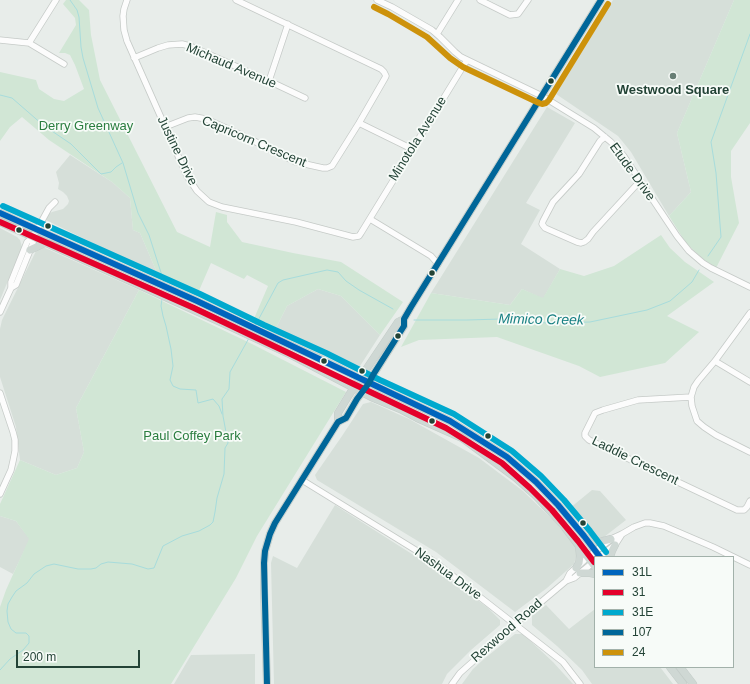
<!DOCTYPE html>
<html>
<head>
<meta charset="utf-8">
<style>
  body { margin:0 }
  #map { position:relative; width:750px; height:684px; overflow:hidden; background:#e8edea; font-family:Helvetica,sans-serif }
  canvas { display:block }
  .legend { position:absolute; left:594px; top:556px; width:140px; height:112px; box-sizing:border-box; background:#f7fbf8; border:1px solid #a2b1aa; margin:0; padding:5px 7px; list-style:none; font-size:12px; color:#234336 }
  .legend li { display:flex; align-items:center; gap:8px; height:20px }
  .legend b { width:20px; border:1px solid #a2b1aa }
  .scale { position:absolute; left:16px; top:650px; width:124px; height:18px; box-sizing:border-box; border:2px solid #234336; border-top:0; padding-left:5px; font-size:12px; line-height:14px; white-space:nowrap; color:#234336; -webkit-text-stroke:3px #f7fbf8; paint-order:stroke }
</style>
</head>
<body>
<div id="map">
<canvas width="750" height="684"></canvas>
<ul class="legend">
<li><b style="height:5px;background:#0065bd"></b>31L</li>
<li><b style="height:5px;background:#e4002b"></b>31</li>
<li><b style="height:5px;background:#00a9ce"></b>31E</li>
<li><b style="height:5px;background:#069"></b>107</li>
<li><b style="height:5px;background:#cd920b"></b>24</li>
</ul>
<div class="scale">200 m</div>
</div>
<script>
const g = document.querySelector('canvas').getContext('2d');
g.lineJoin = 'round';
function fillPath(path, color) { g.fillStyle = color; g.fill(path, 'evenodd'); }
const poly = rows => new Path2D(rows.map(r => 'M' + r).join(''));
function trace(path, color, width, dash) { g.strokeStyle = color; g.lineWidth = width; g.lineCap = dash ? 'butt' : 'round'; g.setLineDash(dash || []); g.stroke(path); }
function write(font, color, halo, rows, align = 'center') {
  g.font = font + ' Helvetica,sans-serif'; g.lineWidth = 3.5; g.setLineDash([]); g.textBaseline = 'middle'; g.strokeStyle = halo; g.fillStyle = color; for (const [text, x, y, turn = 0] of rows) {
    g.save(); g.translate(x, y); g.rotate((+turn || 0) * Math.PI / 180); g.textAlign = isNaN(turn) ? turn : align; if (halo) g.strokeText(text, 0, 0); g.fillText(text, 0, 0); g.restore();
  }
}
fillPath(poly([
  [613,0,734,0,677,133,691,192,669,216,631,152,618,136,556,94],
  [547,107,575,123,526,203,540,210,521,244,560,269,543,299,522,289,510,305,431,293],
  [70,155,112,182,130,198,133,230,140,233,158,275,46,220,49,214,52,212,63,209,68,204,69,201,67,196,63,192,58,189,59,183,56,172],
  [0,228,17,237,20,240,22,247,0,300],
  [43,247,139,290,76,408,84,452,77,468,56,475,20,460,16,427,0,377,0,329,2,320,37,249],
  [318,289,341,296,380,335,360,366,353,367,275,330,287,306],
  [371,402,409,419,479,458,523,491,556,523,574,544,577,551,576,557,574,564,547,588,515,612,436,552,317,480,315,475,342,436,363,404],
  [592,490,600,491,626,520,604,537,595,538,570,508],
  [335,505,437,570,488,608,500,620,500,625,471,650,447,674,442,684,274,684,271,563,273,556,297,568],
  [0,516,16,521,30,539,13,574,0,567],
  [546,605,569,629,595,609,595,667,660,667,673,684,592,684,582,670,557,646,532,625,532,616],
  [515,634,523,634,553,662,573,684,462,684,473,669,484,659],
  [255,654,255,684,174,684,191,655]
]), '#d6dfd9');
fillPath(poly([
  [66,0,79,0,89,10,91,35,100,80,177,232,210,247,216,212,227,215,227,222,242,242,293,253,341,262,403,302,380,335,341,296,318,289,287,306,275,330,253,321,268,286,247,275,244,279,211,263,198,293,158,275,140,233,133,230,130,198,112,182,49,140,22,117,10,127,0,141,0,72,36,80,39,89,54,99,64,101,84,89,75,65,70,55,65,53,59,53,76,25,75,18,63,4],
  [734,0,750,0,750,123,731,151,731,177,739,223,716,268,704,260,686,243,669,216,691,192,677,133],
  [661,235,670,248,685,262,714,282,667,316,699,332,665,363,600,377,579,366,497,337,419,340,401,347,431,293,510,305,522,289,543,298,560,269,584,276,614,266],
  [139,290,252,344,346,392,257,536,236,578,171,684,0,684,0,607,6,590,29,539,16,521,0,516,0,504,20,460,56,475,77,468,84,452,76,408]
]), '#d1e6d5');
trace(poly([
  [70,0,77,10,79,17,81,47,83,58,98,108,123,163,138,213,149,235,164,282],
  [0,95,12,98,43,125,71,144,101,174,111,172,116,167,122,163],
  [708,256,721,237,716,173,711,142,750,34],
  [162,299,161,306,163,316,166,326,171,349,173,366,170,380,173,386,180,389,196,390,198,403,213,399,219,406,222,414],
  [414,320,467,320,501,319,547,323,590,322,647,310,670,301,692,282,699,270],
  [255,326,278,283,283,280,327,270,338,272,346,281,359,290,393,309],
  [0,670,10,659,23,650,29,643,29,636,26,633,16,633,11,629,8,622,7,611,8,604,12,597,16,591,27,583,34,574,46,566,54,564,78,569,91,569,96,568,101,564,108,562,132,564,148,569,154,568,163,546,182,536,199,531,210,525,213,522,215,512,217,498,224,474,225,448,228,443,223,416,222,399,229,389,230,372,249,338]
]), '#a7dcdc', 1);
const minor = poly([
  [127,0,124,9,123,16,124,30,127,41,187,176,197,191,209,202,222,207,296,222,353,237,359,236,361,233,467,60],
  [377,0,392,7,432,30,440,37,455,52,461,57,542,96,594,128,611,142,623,155,677,236,689,251,703,263,711,268,750,287],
  [480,0,510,15,518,14,528,0],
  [437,34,458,0],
  [0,40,29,43,64,64],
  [29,43,56,0],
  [134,58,158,48,168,45,182,44,190,46,269,81,305,98],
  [269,81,288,24],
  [359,123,412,149],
  [165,127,188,118,195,117,206,119,248,138,296,162,323,168,327,168,332,166,359,123,385,78,386,76,384,72,381,69,236,0],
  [605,137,600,141,579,174,553,202,543,221,542,224,545,228,577,242,581,243,584,242,588,239,593,232,640,181],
  [370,219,431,256,438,264],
  [11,288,16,285,33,243,33,237],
  [0,312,11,288,11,282,27,242,33,237,49,208,55,202],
  [750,313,715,361,698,381,694,387,691,397,692,406,697,421,704,427,716,435,750,452],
  [715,361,750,382],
  [0,393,13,432,15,440,15,451,13,461,11,470,0,494],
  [691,397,638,400,603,410,595,413,585,433,585,436,589,440,737,510,744,510,747,507,750,501],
  [302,480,435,562,563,662,580,684],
  [599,557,615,545,622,534],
  [566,581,574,578,595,561],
  [452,684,460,673,515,624,566,581,570,573,587,558,611,539,622,534,634,527,645,523,650,523,664,526,713,547,750,565]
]);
const major = poly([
  [0,213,37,230,197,301,261,332,323,360,377,387,450,421,507,457,536,482,558,505,584,536,600,557],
  [0,222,227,325,291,355,371,397,400,409,417,418,462,438,516,478,536,496,563,525,595,567],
  [30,250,45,243],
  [338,422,338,413,349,395,398,322,404,319],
  [585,537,590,540,599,542,611,539],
  [610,557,612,551,615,545],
  [576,568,579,563,580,556,579,546],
  [580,573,590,573,595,574],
  [670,667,683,684],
  [680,667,693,684],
  [267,684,264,588,264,563,265,551,270,534,275,523,338,422,346,418,357,399,369,383,373,375,404,326,404,319,411,307,601,0]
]);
trace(minor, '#c5cac7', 7);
trace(major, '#c3ccc8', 8);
trace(minor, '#fcfcfc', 5.5);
trace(major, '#cfd8d4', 7);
trace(poly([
  [0,213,197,301,450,421,507,457,536,482,558,505,584,536,600,557]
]), '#0065bd', 6);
trace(poly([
  [0,222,194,308,446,428,502,463,530,488,552,510,578,541,594,562]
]), '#e4002b', 6);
trace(poly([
  [3,206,200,294,264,325,326,353,380,380,454,414,512,451,541,476,564,500,590,531,606,552]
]), '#00a9ce', 6);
trace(poly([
  [267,684,264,563,265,551,270,534,275,523,338,422,346,418,357,399,369,383,373,375,404,326,404,319,411,307,601,0]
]), '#069', 6);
trace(poly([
  [374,7,388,14,427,37,450,58,463,67,539,103,542,104,546,103,549,100,608,4]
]), '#cd920b', 6);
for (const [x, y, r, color] of [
  [673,76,4,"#687e75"],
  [551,81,3.5,"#234336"],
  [48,226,3.5,"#234336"],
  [19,230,3.5,"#234336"],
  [432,273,3.5,"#234336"],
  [398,336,3.5,"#234336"],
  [324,361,3.5,"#234336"],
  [362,371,3.5,"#234336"],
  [432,421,3.5,"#234336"],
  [488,436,3.5,"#234336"],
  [583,523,3.5,"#234336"]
]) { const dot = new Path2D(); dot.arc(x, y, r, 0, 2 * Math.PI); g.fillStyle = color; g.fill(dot); trace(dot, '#f7fbf8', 1.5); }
write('13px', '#234336', '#f7fbf8', [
  ["Michaud Avenue",231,66,23],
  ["Minotola Avenue",418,139,-58],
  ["Capricorn Crescent",254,142,23],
  ["Justine Drive",177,151,64],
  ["Etude Drive",632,172,54],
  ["Laddie Crescent",635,461,26],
  ["Nashua Drive",448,574,36],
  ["Rexwood Road",507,631,-41]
]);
write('bold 13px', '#234336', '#f7fbf8', [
  ["Westwood Square",673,90]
]);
write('13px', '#2a7d3f', '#f7fbf8', [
  ["Derry Greenway",86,126],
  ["Paul Coffey Park",192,436]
]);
write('italic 14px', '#188083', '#f7fbf8', [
  ["Mimico Creek",541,320,1]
]);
</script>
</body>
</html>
